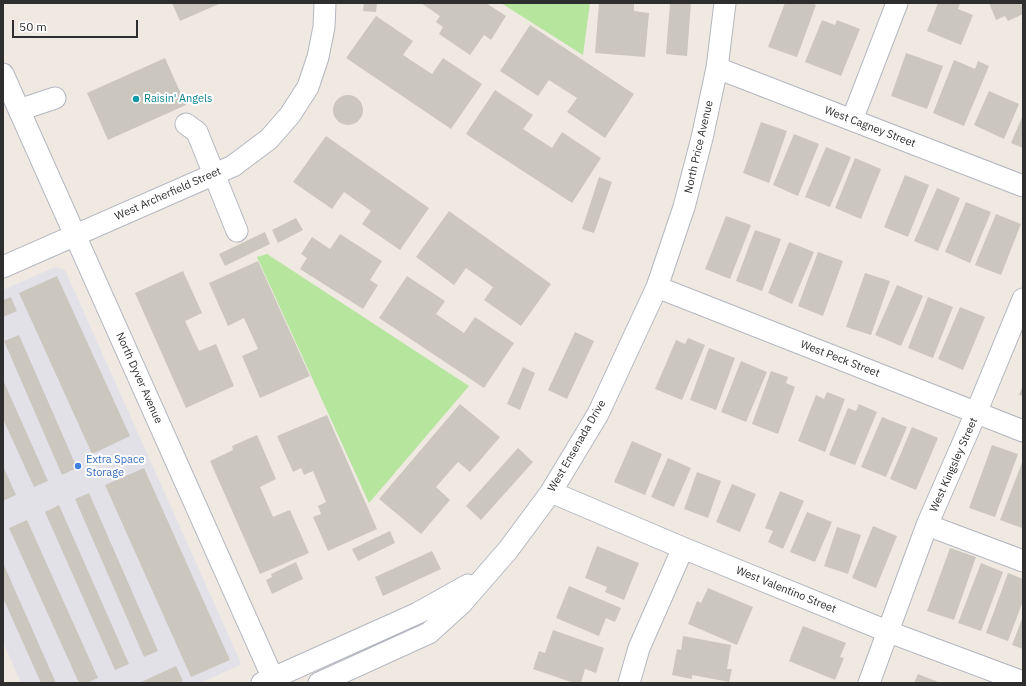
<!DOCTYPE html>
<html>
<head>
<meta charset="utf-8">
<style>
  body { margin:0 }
  #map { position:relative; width:1026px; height:686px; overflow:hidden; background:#efe9e1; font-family:"IBM Plex Sans",sans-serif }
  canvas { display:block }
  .frame { position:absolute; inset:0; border:4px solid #2e2e2e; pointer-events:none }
  .scale { position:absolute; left:12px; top:20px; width:126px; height:18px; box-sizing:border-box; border:2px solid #2e2e2e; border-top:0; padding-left:5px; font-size:12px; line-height:14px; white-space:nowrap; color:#2e2e2e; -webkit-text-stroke:3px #fff; paint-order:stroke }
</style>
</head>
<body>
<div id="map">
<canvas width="1026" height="686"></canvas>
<div class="frame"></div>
<div class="scale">50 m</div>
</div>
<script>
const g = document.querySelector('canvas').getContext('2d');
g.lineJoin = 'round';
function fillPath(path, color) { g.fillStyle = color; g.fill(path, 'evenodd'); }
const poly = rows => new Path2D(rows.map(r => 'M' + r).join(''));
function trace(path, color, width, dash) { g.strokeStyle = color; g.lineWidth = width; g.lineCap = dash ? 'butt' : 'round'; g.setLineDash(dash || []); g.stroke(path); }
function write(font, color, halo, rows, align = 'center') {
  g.font = font + ' "IBM Plex Sans",sans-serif'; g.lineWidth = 4; g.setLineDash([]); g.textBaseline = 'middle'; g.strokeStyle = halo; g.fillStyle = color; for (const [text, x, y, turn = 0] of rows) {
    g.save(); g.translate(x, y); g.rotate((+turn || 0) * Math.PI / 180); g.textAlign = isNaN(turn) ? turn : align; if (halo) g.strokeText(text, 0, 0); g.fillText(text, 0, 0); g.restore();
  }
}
fillPath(poly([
  [55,267,65,270,240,661,240,665,200,683,21,683,3,642,3,290]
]), '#e3e1e8');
fillPath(poly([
  [501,3,590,3,583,55],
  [267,254,469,386,369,503,257,257]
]), '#b6e59e');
fillPath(poly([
  [172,3,221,3,180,21],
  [364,3,377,3,376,12,363,11],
  [421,3,486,3,506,16,491,40,484,35,470,55,439,34,443,27,436,22,440,16],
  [599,3,634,3,634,11,649,13,645,57,595,53],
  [670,3,691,3,687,56,666,54],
  [785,3,810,3,816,5,797,57,768,47],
  [938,3,960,3,958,9,973,15,961,45,927,31],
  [989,3,1023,3,1023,14,1008,21,1005,16,996,20],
  [376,16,413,41,403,55,432,74,443,58,482,84,451,129,346,58],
  [822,20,835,25,837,20,860,29,841,76,805,62],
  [530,25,634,94,605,138,567,112,577,98,549,80,538,96,500,71],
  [906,53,943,66,927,109,891,96],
  [165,58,186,105,108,140,87,93],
  [954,60,975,69,978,61,989,66,964,126,933,113],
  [495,90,533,115,523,129,552,148,562,132,601,158,572,203,466,134],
  [989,91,1019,104,1004,139,974,125],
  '333 110a15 15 0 1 1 30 0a15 15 0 1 1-30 0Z',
  [1023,115,1023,148,1011,143],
  [761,122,787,131,769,183,743,173],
  [794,134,819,144,798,196,773,185],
  [326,136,429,208,400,250,362,224,371,211,344,192,332,209,293,182],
  [826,147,851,157,830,207,805,197],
  [855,158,881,169,861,219,835,208],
  [905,175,929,185,908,237,884,227],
  [599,177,612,182,594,233,582,229],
  [937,188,960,198,938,251,914,241],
  [966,202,991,212,970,263,945,252],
  [449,211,551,284,521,326,484,300,493,287,466,268,454,285,416,257],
  [996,214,1021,224,1001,275,975,265],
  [726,216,751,225,730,279,705,269],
  [296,218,303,230,278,243,272,230],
  [755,230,781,239,762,291,736,281],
  [265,232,270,244,225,266,219,254],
  [340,234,382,261,370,280,378,285,363,309,300,269,307,258,301,254,312,237,330,249],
  [789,242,814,252,792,304,768,293],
  [818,252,843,261,823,316,798,306],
  [258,261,310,376,260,398,242,356,258,349,244,318,228,326,209,283],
  [183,271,202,313,185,321,199,351,216,344,234,386,186,408,135,293],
  [865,273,890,281,871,335,846,327],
  [57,276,130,436,92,454,19,293],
  [407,276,445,301,436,314,464,333,475,317,514,343,484,388,379,318],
  [897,285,923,296,901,346,875,335],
  [11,297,17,311,3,317,3,300],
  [928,297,953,307,933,358,908,348],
  [960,307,985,317,963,370,938,359],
  [575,332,594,341,567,399,548,390],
  [19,335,77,468,62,475,4,341],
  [688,338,705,345,682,400,655,389,676,340,685,344],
  [709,348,735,358,716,410,690,400],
  [741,361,767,372,746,422,721,412],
  [523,367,535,373,520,410,507,404],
  [771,371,788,377,786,383,795,387,778,434,752,424],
  [3,380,48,481,34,487,3,419],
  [1023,385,1023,396,1019,395],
  [827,392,845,399,825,452,798,441,816,395,824,399],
  [460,404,500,437,470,472,458,462,436,487,450,500,421,534,379,499],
  [859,404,877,412,855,465,829,455,848,408,856,411],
  [327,415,377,529,328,551,313,517,321,514,318,506,326,502,313,471,304,475,301,468,293,472,277,436],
  [882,417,907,427,886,477,861,467],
  [912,427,938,438,916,490,890,479],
  [257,435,276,479,260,487,273,517,290,510,309,553,260,574,210,461,233,450,232,446],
  [632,441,662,454,645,495,614,482],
  [992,445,1018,454,995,517,969,508],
  [518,448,533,462,481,520,466,506],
  [668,458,691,468,674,507,651,497],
  [1023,460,1023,526,1022,528,1000,520],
  [3,466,16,495,3,501],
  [144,468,230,660,191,677,105,485],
  [697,472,721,481,708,518,684,509],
  [732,484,756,494,740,532,716,522],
  [780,491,804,501,783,549,768,542,773,531,765,528],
  [89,493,158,651,144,657,75,499],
  [59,505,129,664,115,670,45,512],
  [807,512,832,522,815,562,790,552],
  [27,520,98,678,87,683,79,683,9,528],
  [873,526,897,536,876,588,852,578],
  [837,527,861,535,848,574,824,566],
  [390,531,395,543,358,561,352,549],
  [597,546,639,563,624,600,605,592,607,587,585,578],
  [950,548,976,557,954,620,927,611],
  [432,551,441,569,383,596,375,577],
  [296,562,303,579,272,594,266,580,272,577,271,574],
  [3,563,56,683,41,683,3,598],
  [981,563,1003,572,981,631,958,623],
  [1008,573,1023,579,1023,601,1008,641,986,633],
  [569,586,621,608,615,622,606,618,599,636,556,618],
  [708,588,753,607,737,645,688,624,697,601,701,603],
  [1023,616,1023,649,1012,645],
  [803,626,846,643,840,657,844,658,835,680,789,661],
  [553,630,604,648,596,673,585,669,581,683,574,683,533,669,539,651,545,653],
  [683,636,731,645,727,669,732,669,729,682,692,675,692,679,672,675,677,649,681,650],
  [176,666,183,681,179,683,139,683],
  [918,674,941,683,914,683]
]), '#cbc7bf');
const minor = poly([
  [717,68,1023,186],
  [3,74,275,683],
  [19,110,55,98],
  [852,120,897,3],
  [186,124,197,132,237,231],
  [3,267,233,166,269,139,290,115,308,87,318,57,324,27,325,3],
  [657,287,1023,431],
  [551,492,683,548,889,632,1023,682],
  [927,525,1023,561],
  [262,683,418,613,468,585],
  [319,683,429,633,461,604,508,550,551,492,598,414,657,287,684,207,702,138,717,68,725,3],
  [629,683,639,648,683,548],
  [869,683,927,525,976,413,1023,299]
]);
trace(minor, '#b4b7c1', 23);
trace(minor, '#fff', 21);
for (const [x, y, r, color] of [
  [136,99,4,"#0f9aa8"],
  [78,466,4,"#3f7fe0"]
]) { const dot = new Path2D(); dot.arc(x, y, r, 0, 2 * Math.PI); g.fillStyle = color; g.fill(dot); trace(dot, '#fff', 1.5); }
write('11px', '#0d838f', '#fff', [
  ["Raisin' Angels",144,99]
], 'left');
write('11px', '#2e2e2e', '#fff', [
  ["West Cagney Street",870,127,21],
  ["North Price Avenue",699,147,-77],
  ["West Archerfield Street",168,194,-24],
  ["West Peck Street",840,359,21],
  ["North Dyver Avenue",139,378,66],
  ["West Ensenada Drive",577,446,-60],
  ["West Kingsley Street",954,465,-66],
  ["West Valentino Street",786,590,22]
]);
write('11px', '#366cbe', '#fff', [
  ["Extra Space",86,460],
  ["Storage",86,473]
], 'left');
</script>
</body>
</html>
